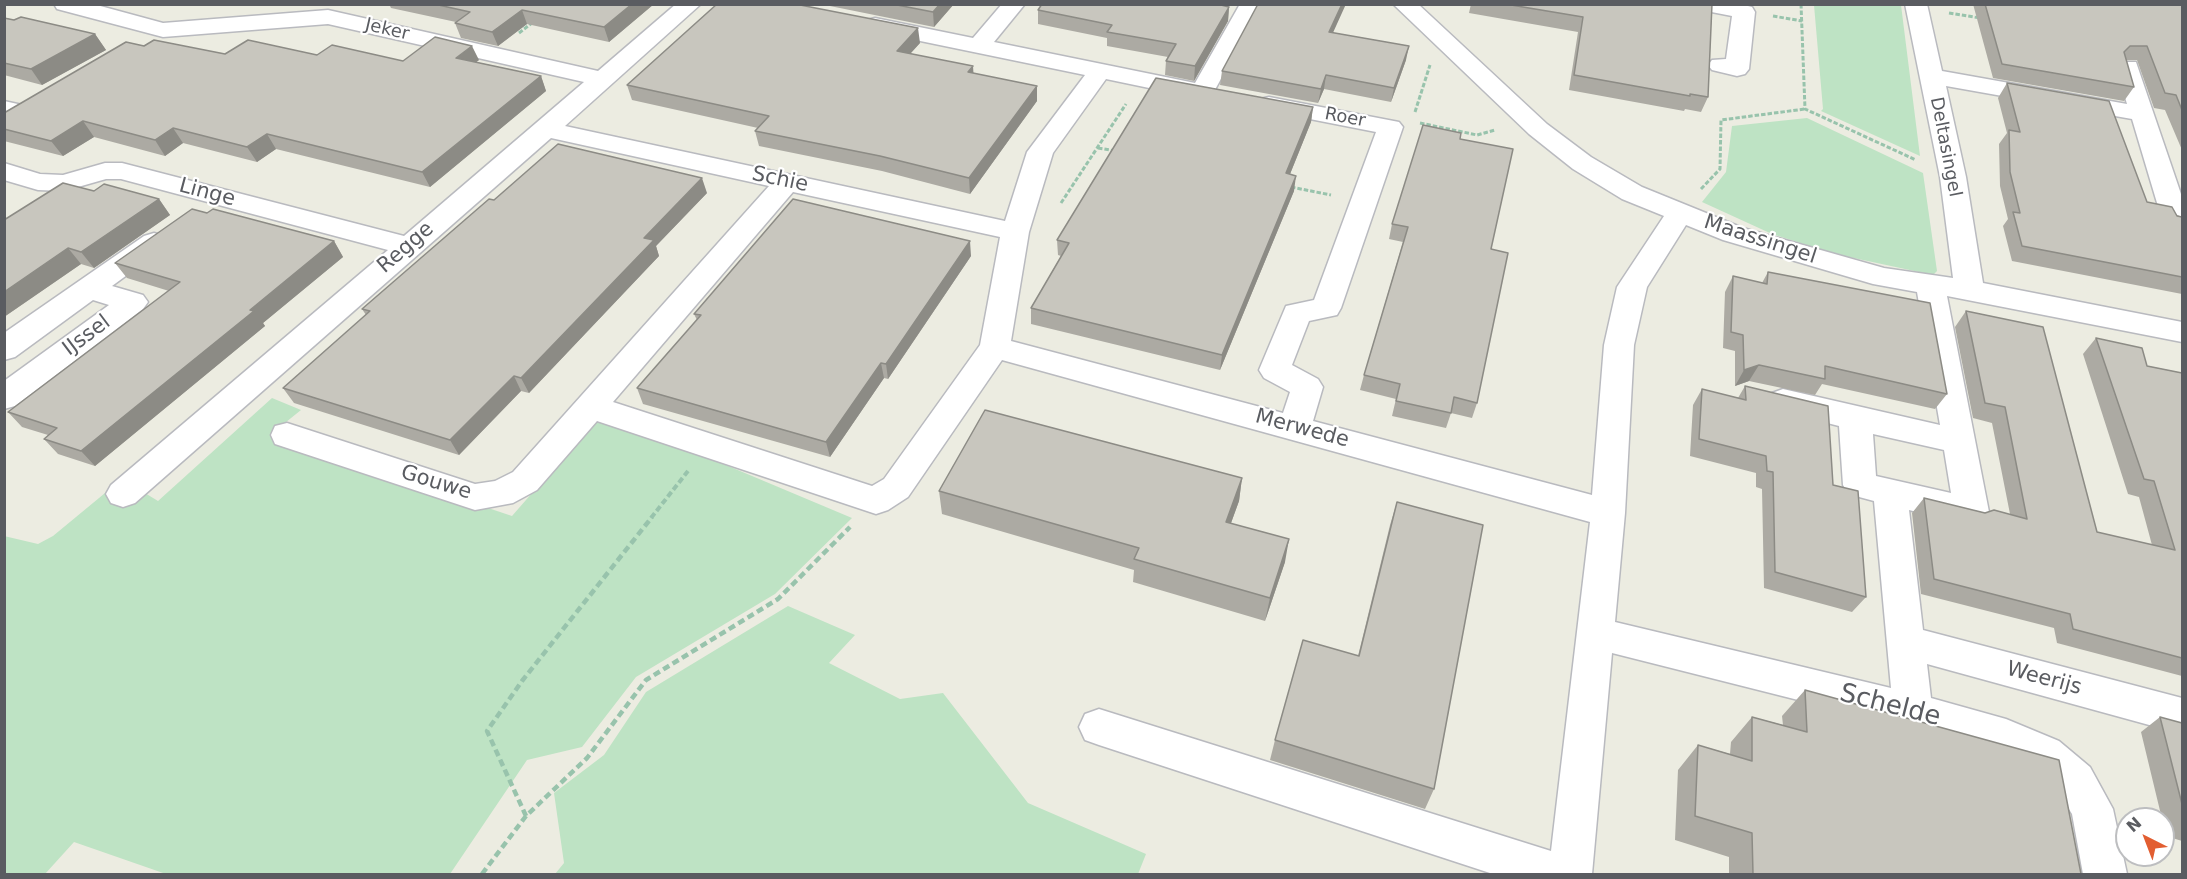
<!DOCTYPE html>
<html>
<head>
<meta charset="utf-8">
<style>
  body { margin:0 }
  #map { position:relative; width:2187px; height:879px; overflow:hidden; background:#ecece1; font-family:"DejaVu Sans",sans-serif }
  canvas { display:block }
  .frame { position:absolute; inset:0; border:6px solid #5a5c61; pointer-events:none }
  .north { position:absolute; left:2115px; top:807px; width:60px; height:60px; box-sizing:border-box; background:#fff; border:2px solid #bdbec0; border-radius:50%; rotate:318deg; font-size:16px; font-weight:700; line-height:24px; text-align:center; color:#5a5c61 }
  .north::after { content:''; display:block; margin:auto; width:21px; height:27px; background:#e25e31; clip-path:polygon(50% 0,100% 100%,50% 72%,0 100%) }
</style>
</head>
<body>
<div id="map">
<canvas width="2187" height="879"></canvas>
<div class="frame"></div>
<div class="north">N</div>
</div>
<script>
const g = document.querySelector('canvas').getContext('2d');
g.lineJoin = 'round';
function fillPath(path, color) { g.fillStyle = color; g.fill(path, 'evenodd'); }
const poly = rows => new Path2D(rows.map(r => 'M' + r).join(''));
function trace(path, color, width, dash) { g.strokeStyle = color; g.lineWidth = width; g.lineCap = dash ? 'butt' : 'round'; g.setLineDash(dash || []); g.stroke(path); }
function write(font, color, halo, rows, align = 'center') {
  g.font = font + ' "DejaVu Sans",sans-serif'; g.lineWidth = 4.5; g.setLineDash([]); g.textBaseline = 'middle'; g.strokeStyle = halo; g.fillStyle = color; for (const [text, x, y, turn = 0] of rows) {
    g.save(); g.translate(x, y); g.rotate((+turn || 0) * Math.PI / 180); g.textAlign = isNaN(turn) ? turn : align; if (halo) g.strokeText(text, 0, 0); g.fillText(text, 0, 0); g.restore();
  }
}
fillPath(poly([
  [1814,5,1901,5,1920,156,1821,111,1823,109],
  [1807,118,1923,173,1937,271,1933,275,1835,254,1772,234,1702,202,1726,172,1732,126],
  [272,398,301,410,270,435,512,516,602,413,852,518,775,594,636,677,582,747,527,760,450,874,166,874,74,842,45,874,5,874,4,536,38,544,53,536,122,479,158,501],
  [788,606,855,635,829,663,900,699,943,693,1028,803,1146,854,1138,874,555,874,564,863,554,793,604,755,646,692]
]), '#bee3c4');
const minor = poly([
  [54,4,93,4,163,23,328,10,598,71,676,4,701,4,565,126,1005,221,1027,152,1085,75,867,30,864,25,867,20,875,18,973,38,1002,4,1025,4,994,42,1195,83,1240,4,1262,4,1211,97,1202,99,1106,79,1053,153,1029,232,1011,341,1283,413,1290,392,1264,378,1259,370,1286,306,1314,300,1376,132,1269,111,1260,109,1257,104,1260,99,1269,97,1399,122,1403,127,1341,308,1337,315,1309,321,1292,365,1318,379,1323,387,1313,421,1592,495,1604,345,1617,287,1664,216,1622,199,1573,169,1529,134,1393,4,1418,4,1547,124,1591,157,1642,187,1743,228,1884,268,1953,278,1940,177,1905,4,1927,4,1942,71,2127,104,2116,67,2120,62,2136,62,2182,197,2182,230,2177,232,2167,229,2163,223,2132,119,1946,86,1966,177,1983,283,2182,322,2182,342,1947,296,1989,512,1984,522,1972,526,1909,510,1923,630,2182,698,2182,734,1927,664,1931,698,2006,719,2059,741,2090,767,2113,809,2127,874,2083,874,2072,814,2060,795,2031,767,2000,754,1913,729,1612,653,1592,874,1493,874,1099,745,1085,740,1079,727,1085,714,1099,709,1551,851,1590,522,1002,360,908,497,888,510,876,514,597,421,537,490,513,503,475,510,275,444,271,435,275,426,287,423,475,484,495,481,513,472,769,186,551,138,135,503,123,507,111,503,106,494,111,485,388,250,121,179,106,179,64,191,38,190,4,180,4,163,40,174,63,175,105,163,122,163,404,236,584,82,328,24,163,37,57,9,54,4],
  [793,192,1000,237,980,345,884,479,872,486,613,402,793,192],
  [1686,225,1723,240,1873,284,1917,292,1940,425,1783,389,1772,393,1767,401,1772,409,1839,426,1843,485,1848,494,1874,501,1891,688,1615,622,1625,513,1634,345,1647,287,1686,225],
  [1873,434,1944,450,1951,493,1876,476,1873,434],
  [1693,4,1740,4,1752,7,1755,12,1749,69,1745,74,1737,76,1712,70,1708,65,1712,60,1726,59,1732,16,1696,9,1693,4],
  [4,101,27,106,30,111,27,116,18,118,4,116,4,101],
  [154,233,164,236,168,242,164,248,112,286,143,295,148,302,143,309,15,406,4,409,4,381,109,305,93,300,15,357,4,360,4,333,144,236,154,233]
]);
trace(minor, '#b9babf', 3);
trace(poly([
  [1801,4,1805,109,1916,160],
  [1949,13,1980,18],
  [1773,16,1802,21],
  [519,33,532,23],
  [1415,112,1430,65],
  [1420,123,1477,135,1495,130],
  [1098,148,1116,151],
  [1291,187,1331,195],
  [1701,189,1720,169,1721,120,1805,109],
  [1061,203,1126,104]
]), '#98c3ac', 3, [4.5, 2]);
trace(poly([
  [651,518,688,471]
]), '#98c3ac', 4, [6, 3]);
trace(poly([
  [526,816,487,731,522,681,652,517],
  [482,874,526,816,587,758,646,680,778,599,850,527]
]), '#98c3ac', 4.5, [7, 4]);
fillPath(minor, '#fff');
fillPath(poly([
  [389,4,654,4,609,42,527,24,498,46,461,38,455,23,456,22,391,8],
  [820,4,954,4,934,27],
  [1471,4,1712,4,1708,97,1701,112,1685,109,1684,111,1569,90,1578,32,1469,13],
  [1973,4,2182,4,2182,150,2165,110,2154,108,2137,60,2126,60,2134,87,2124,101,1993,78],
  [1229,7,1228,21,1194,81,1165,75,1166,61,1168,57,1107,46,1107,38,1038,24,1038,10],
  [4,18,95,34,106,50,42,85,4,75],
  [1333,33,1406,60,1391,102,1324,89,1318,103,1220,85,1222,71],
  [920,43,910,54,973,73,1037,86,1037,101,970,194,882,171,759,146,755,131,758,128,632,100,627,85],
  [144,46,225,54,317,55,403,61,479,60,476,62,541,76,546,91,430,187,276,149,257,162,183,143,165,156,94,137,63,156,4,141,4,113],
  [2007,83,2147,202,2182,217,2182,294,2012,261,2003,226,2008,219,2000,186,1999,144,2007,133,1998,98],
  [1313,107,1311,122,1290,174,1294,191,1220,370,1031,324,1031,308,1061,256,1058,255,1057,240],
  [1460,139,1491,249,1477,403,1472,418,1451,413,1446,428,1392,416,1396,399,1360,390,1364,375,1403,242,1389,239,1392,224],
  [94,191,159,199,170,215,94,268,81,264,4,317,4,220],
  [707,193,656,246,659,256,529,393,521,391,459,455,294,403,283,388,366,315,362,309,494,200],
  [207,213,334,241,343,257,263,323,265,326,95,466,58,454,44,439,48,435,22,427,8,412,169,291,127,278,115,263],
  [971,256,888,379,884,378,830,457,643,404,637,388,697,320,694,314],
  [1768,272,1947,394,1935,409,1822,384,1815,395,1749,381,1735,386,1735,351,1723,348,1725,292,1733,276,1762,283],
  [1966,311,2097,532,2152,545,2139,497,2128,494,2083,354,2096,338,2147,366,2182,373,2182,676,2057,643,2054,628,1921,594,1912,513,1924,498,1985,513,2010,514,1992,423,1973,418,1955,327],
  [1745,386,1833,485,1866,597,1852,612,1764,588,1762,489,1756,487,1756,473,1690,456,1693,405,1702,389,1738,398],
  [1242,478,1239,501,1231,523,1285,562,1265,621,1133,582,1134,570,942,514,939,491],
  [1397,502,1434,789,1425,809,1270,760,1275,740,1358,656,1390,525],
  [1805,690,2081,874,1729,874,1729,857,1675,840,1678,770,1698,745,1730,754,1731,742,1752,717,1783,725,1782,716],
  [2160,717,2182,723,2182,841,2166,836,2163,825,2163,819,2162,819,2141,732]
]), '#acaaa3');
fillPath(poly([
  [632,4,654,4,609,42,604,27],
  [940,4,954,4,934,27,933,12],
  [1342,4,1346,4,1327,46,1329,32],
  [1229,7,1228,21,1194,81,1195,66],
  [522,10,527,24,498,46,492,32],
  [918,28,920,43,899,66,897,51],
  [95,34,106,50,42,85,31,69],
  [472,46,479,60,462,73,456,58],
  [1409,46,1406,60,1391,102,1394,88],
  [973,66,974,81,968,72],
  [1326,75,1324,89,1318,103,1321,89],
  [541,76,546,91,430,187,422,172],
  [1037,86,1037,101,970,194,969,178],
  [1313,107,1311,122,1284,189,1286,173],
  [83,121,94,137,63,156,51,141],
  [173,128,183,143,165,156,155,140],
  [267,134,276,149,257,162,247,147],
  [1296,176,1294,191,1220,370,1222,355],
  [702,178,707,193,656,246,659,256,529,393,521,378,644,238],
  [159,199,170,215,94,268,81,252],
  [334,241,343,257,263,323,265,326,95,466,81,451,250,310],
  [970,241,971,256,888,379,886,364],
  [68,248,81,264,4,317,4,292],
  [881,363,884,378,830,457,826,442],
  [1759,365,1749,381,1735,386,1744,370],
  [514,376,521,391,459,455,450,440],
  [1242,478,1239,501,1223,545,1226,522],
  [1289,539,1285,562,1265,621,1270,598]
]), '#8c8b85');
const building = poly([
  [434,4,632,4,604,27,522,10,492,32,455,23,470,12,434,4],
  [717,4,795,4,918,28,897,51,973,66,968,72,1037,86,969,178,880,156,755,131,769,116,627,85,717,4],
  [892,4,940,4,933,12,892,4],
  [1042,4,1217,4,1229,7,1195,66,1166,61,1176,44,1107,32,1112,25,1038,10,1042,4],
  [1258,4,1342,4,1329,32,1409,46,1394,88,1326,75,1321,89,1222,71,1258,4],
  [1505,4,1712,4,1708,97,1690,94,1690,96,1574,75,1583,17,1505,4],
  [1985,4,2182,4,2182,110,2176,95,2165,93,2147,46,2130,46,2124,52,2134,87,2002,64,1985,4],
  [21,17,95,34,31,69,4,63,4,18,14,20,21,17],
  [435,37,472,46,456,58,541,76,422,172,267,134,247,147,173,128,155,140,83,121,51,141,4,129,4,113,126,42,144,46,154,40,225,54,248,40,317,55,332,45,403,61,435,37],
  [1156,78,1313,107,1286,173,1296,176,1222,355,1031,308,1069,243,1057,240,1156,78],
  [2007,83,2109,101,2147,202,2172,207,2177,216,2182,217,2182,277,2022,246,2013,212,2020,213,2010,172,2009,130,2020,132,2007,83],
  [1423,125,1461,133,1460,139,1513,149,1491,249,1508,253,1477,403,1454,397,1451,413,1396,401,1400,384,1364,375,1408,227,1392,224,1423,125],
  [558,144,702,178,644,238,654,240,521,378,514,376,450,440,283,388,370,311,362,309,489,199,494,200,558,144],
  [63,183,94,191,104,184,159,199,81,252,68,248,4,292,4,220,63,183],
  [793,199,970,241,886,364,881,363,826,442,637,388,701,315,694,314,793,199],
  [192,209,207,213,213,209,334,241,250,310,254,311,81,451,44,439,57,428,8,412,180,282,115,263,192,209],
  [1768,272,1930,303,1947,394,1825,366,1825,379,1759,365,1744,370,1743,335,1731,332,1733,276,1767,284,1768,272],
  [1966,311,2043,327,2097,532,2175,550,2154,481,2144,479,2096,338,2142,348,2147,366,2182,373,2182,658,2073,629,2070,614,1934,579,1924,498,1985,513,1994,510,2027,519,2005,407,1985,403,1966,311],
  [1745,386,1828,406,1833,485,1858,491,1866,597,1775,572,1773,472,1767,471,1766,456,1699,439,1702,389,1746,400,1745,386],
  [985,410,1242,478,1226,522,1289,539,1270,598,1134,559,1139,548,939,491,985,410],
  [1397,502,1483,525,1434,789,1275,740,1303,640,1359,656,1397,502],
  [1805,690,2059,760,2081,874,1753,874,1752,833,1695,816,1698,745,1752,761,1752,717,1807,732,1805,690],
  [2160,717,2182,723,2182,804,2160,717]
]);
fillPath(building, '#c8c6be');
trace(building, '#8c8b85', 1.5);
write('18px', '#5a5c61', '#fff', [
  ["Jeker",387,30,13],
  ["Roer",1345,118,11],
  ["Deltasingel",1945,147,79]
]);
write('21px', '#5a5c61', '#fff', [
  ["Schie",780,180,12],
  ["Linge",207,193,15],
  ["Maassingel",1760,240,18],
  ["Regge",406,248,-41],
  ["IJssel",87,336,-37],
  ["Merwede",1302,429,15],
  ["Gouwe",436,483,17],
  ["Weerijs",2044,679,15]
]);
write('26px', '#5a5c61', '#fff', [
  ["Schelde",1890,706,14]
]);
</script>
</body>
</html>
